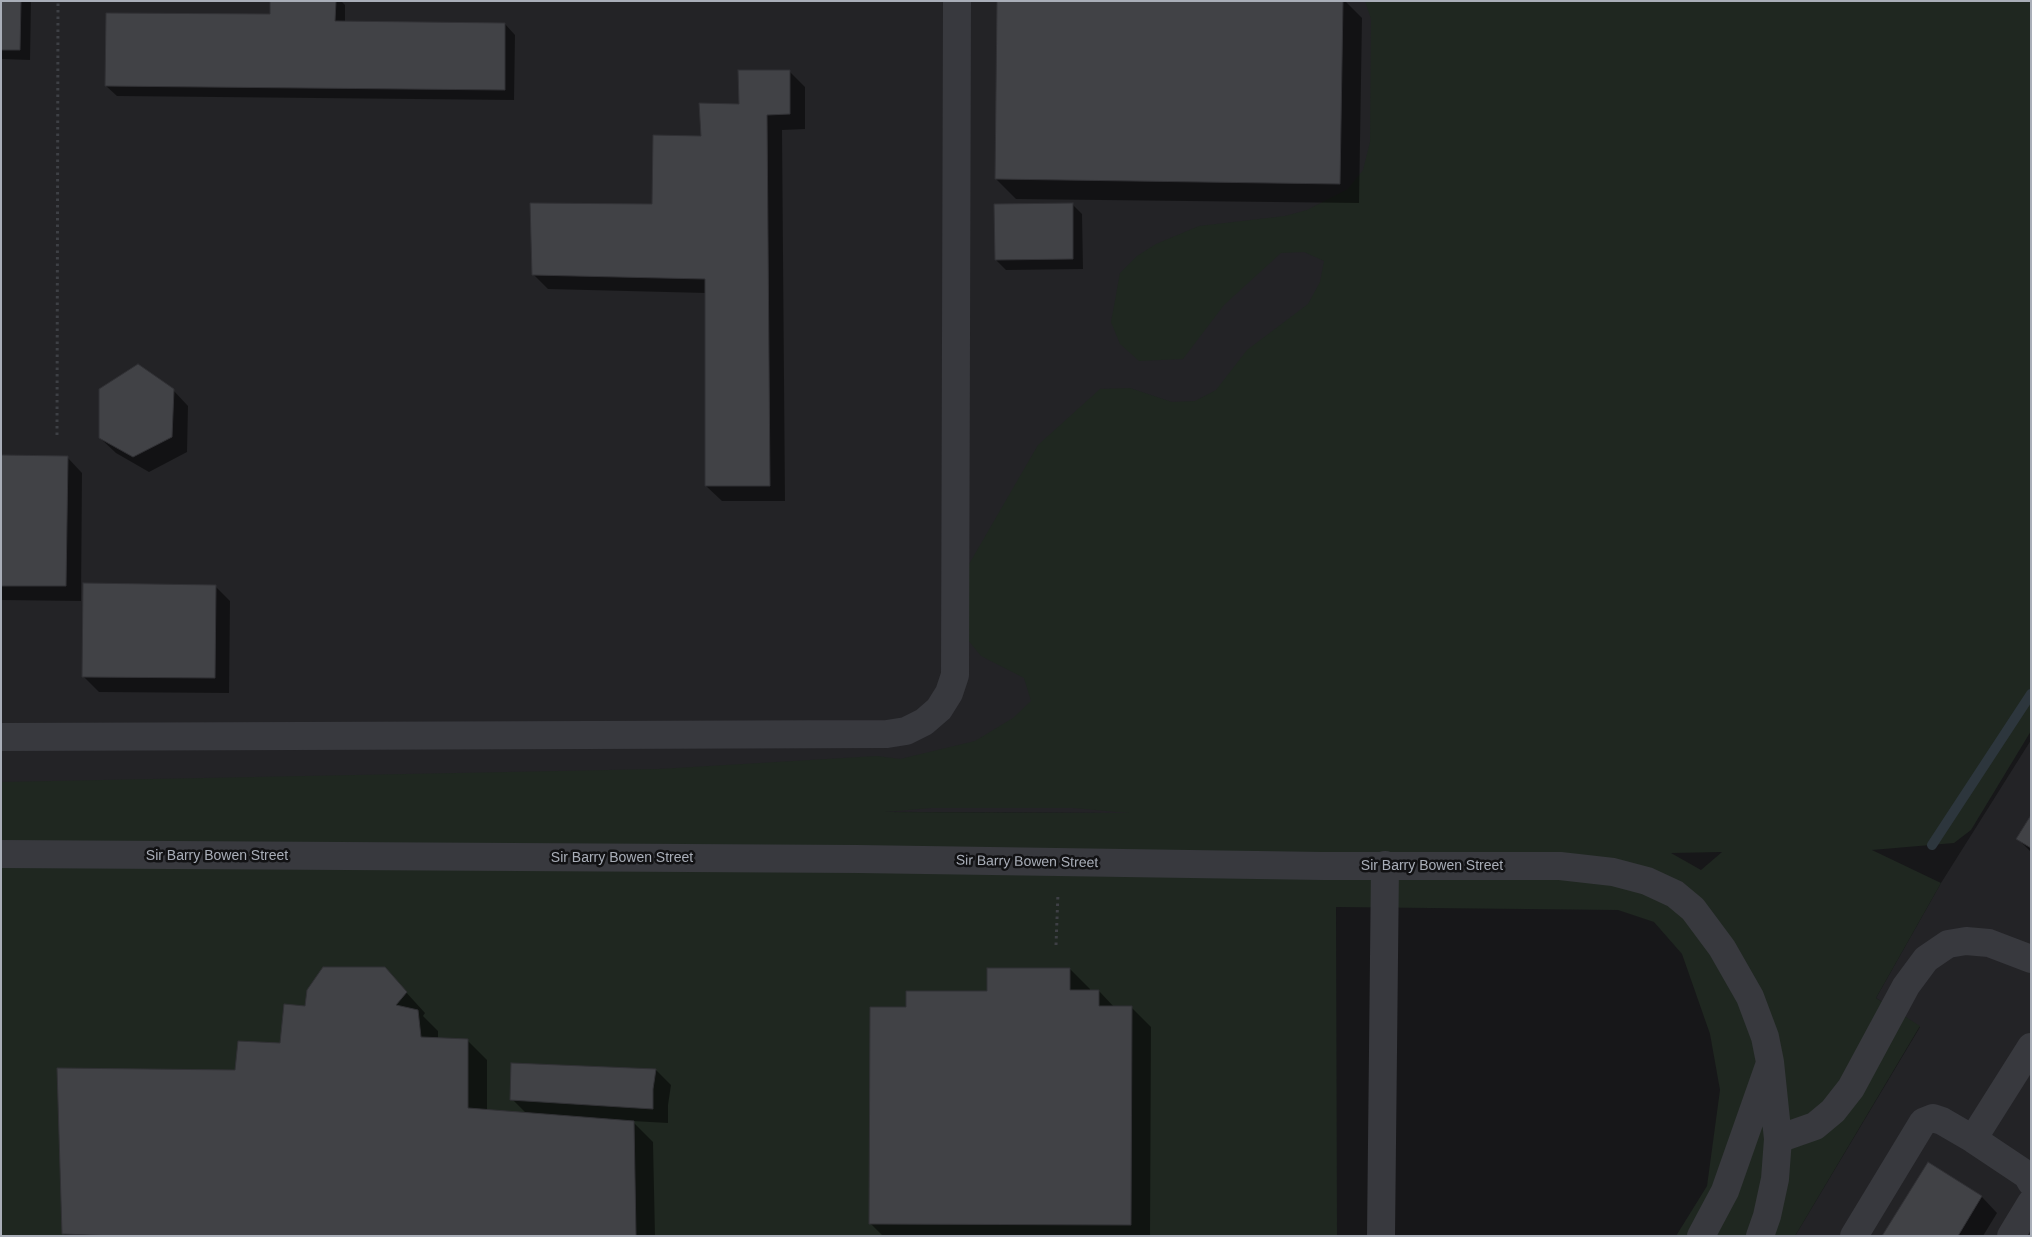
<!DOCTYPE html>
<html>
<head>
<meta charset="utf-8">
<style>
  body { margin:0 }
  #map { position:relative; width:2032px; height:1237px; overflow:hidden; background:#171719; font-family:Arial,sans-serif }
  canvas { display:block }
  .frame { position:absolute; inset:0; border:2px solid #a9aeb8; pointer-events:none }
</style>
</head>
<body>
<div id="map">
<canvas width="2032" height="1237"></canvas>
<div class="frame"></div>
</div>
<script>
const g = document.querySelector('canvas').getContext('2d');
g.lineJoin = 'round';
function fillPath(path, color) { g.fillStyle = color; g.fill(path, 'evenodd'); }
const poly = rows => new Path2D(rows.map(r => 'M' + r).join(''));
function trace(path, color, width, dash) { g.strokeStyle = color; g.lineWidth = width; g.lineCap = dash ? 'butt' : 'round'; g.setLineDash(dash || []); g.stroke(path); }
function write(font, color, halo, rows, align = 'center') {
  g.font = font + ' Arial,sans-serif'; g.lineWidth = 5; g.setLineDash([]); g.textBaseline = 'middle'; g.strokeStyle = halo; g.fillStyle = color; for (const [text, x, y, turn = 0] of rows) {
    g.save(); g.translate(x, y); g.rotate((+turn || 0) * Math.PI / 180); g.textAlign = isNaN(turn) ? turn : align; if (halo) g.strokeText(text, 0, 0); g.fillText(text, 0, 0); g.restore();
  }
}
fillPath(poly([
  [1,1,1369,1,1467,815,1,807],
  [2031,740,2031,1236,1795,1236,1920,1027,1876,998,1941,883]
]), '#232326');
fillPath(poly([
  [1365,1,2031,1,2031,731,1971,830,1954,843,1872,850,1941,883,1876,998,1920,1026,1795,1236,1676,1236,1707,1186,1720,1090,1710,1034,1682,954,1654,922,1618,910,1336,907,1337,1236,1,1236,1,782,659,769,877,756,900,759,975,741,1013,718,1031,701,1024,678,981,656,967,639,965,571,1038,445,1100,389,1130,388,1172,402,1195,401,1216,390,1247,350,1308,304,1320,282,1324,261,1304,252,1281,253,1224,305,1183,359,1139,361,1120,344,1111,322,1120,273,1137,256,1156,244,1199,226,1285,216,1307,210,1348,189,1363,170,1370,142,1371,19],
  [931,808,1073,808,1129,813,885,812],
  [1722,852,1701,870,1671,853,1672,853]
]), '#1f2720');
fillPath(poly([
  [1,1,31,1,30,60,1,59],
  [272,1,341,1,345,5,345,22,505,24,515,35,514,100,117,96,106,86,271,16],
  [999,1,1345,1,1362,18,1359,203,1016,199,996,179],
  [790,72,805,87,805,129,782,130,785,501,722,501,706,486,706,293,548,289,533,274,653,205,702,137,740,105],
  [1072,204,1082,214,1083,269,1006,270,996,260],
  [173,390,188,406,187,452,149,472,116,453,100,438],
  [1,457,67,457,82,473,81,601,1,600],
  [215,586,230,601,229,693,99,692,83,676],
  [2031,817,2031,852,2018,839],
  [384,968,425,1013,423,1016,438,1031,438,1039,467,1040,487,1060,487,1111,527,1114,512,1099,656,1070,671,1085,668,1105,668,1123,632,1121,653,1142,655,1236,66,1236,64,1234,236,1071,281,1044,306,1008],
  [1070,969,1090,989,1090,991,1099,991,1115,1008,1132,1008,1151,1027,1150,1236,883,1236,870,1223,907,1009,989,993],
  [1928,1164,1982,1197,1997,1213,1983,1236,1884,1236]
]), '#0007');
trace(poly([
  [1932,845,2031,694]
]), '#2d363d', 10);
const building = poly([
  [1,1,21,1,20,50,1,50,1,1],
  [270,1,336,1,335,21,505,23,505,90,105,86,106,13,270,14,270,1],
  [997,1,1343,1,1340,184,995,179,997,1],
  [738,70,790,70,790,114,767,115,770,486,705,486,705,279,532,275,530,203,652,204,653,135,701,136,699,103,739,104,738,70],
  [1073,203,1073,259,995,260,994,204,1073,203],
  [138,364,174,389,172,437,133,457,99,438,99,389,138,364],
  [1,455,68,456,66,586,1,586,1,455],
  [83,583,216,585,215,678,82,677,83,583],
  [2031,815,2031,848,2016,839,2031,815],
  [323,967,385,967,407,992,396,1005,418,1010,421,1037,468,1039,468,1108,634,1121,636,1236,115,1236,62,1234,57,1068,235,1070,238,1041,280,1043,284,1004,305,1006,307,990,323,967],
  [987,968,1070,968,1070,990,1099,990,1099,1006,1132,1006,1131,1225,869,1224,870,1007,906,1007,906,991,987,991,987,968],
  [511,1063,656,1069,653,1089,653,1109,510,1100,511,1063],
  [1928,1162,1982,1196,1958,1236,1882,1236,1928,1162]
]);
fillPath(building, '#414246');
trace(building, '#313135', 1);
trace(poly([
  [57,435,58,1],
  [1056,945,1058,893]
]), '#3e4045', 3, [2.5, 4]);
trace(poly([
  [1,737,887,734,906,731,924,722,939,709,949,693,955,675,957,1],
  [1,854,858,859,1323,866,1560,866,1613,872,1647,881,1675,894,1693,909,1722,948,1750,997,1765,1037,1770,1062,1778,1139,1775,1179,1767,1216,1760,1236],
  [1778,1139,1815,1126,1833,1111,1851,1088,1906,986,1926,959,1948,944,1966,941,1989,943,2031,959],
  [1973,1139,2031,1047],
  [1381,1236,1385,865],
  [1701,1236,1725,1191,1769,1066],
  [1854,1236,1923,1122,1933,1118,1942,1121,1973,1139,2027,1175,2031,1182],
  [2011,1236,2031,1203]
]), '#38393e', 28);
write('14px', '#a9aeb8', '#121214', [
  ["Sir Barry Bowen Street",217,856],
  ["Sir Barry Bowen Street",622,858],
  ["Sir Barry Bowen Street",1027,862,1],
  ["Sir Barry Bowen Street",1432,866]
]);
</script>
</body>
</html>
